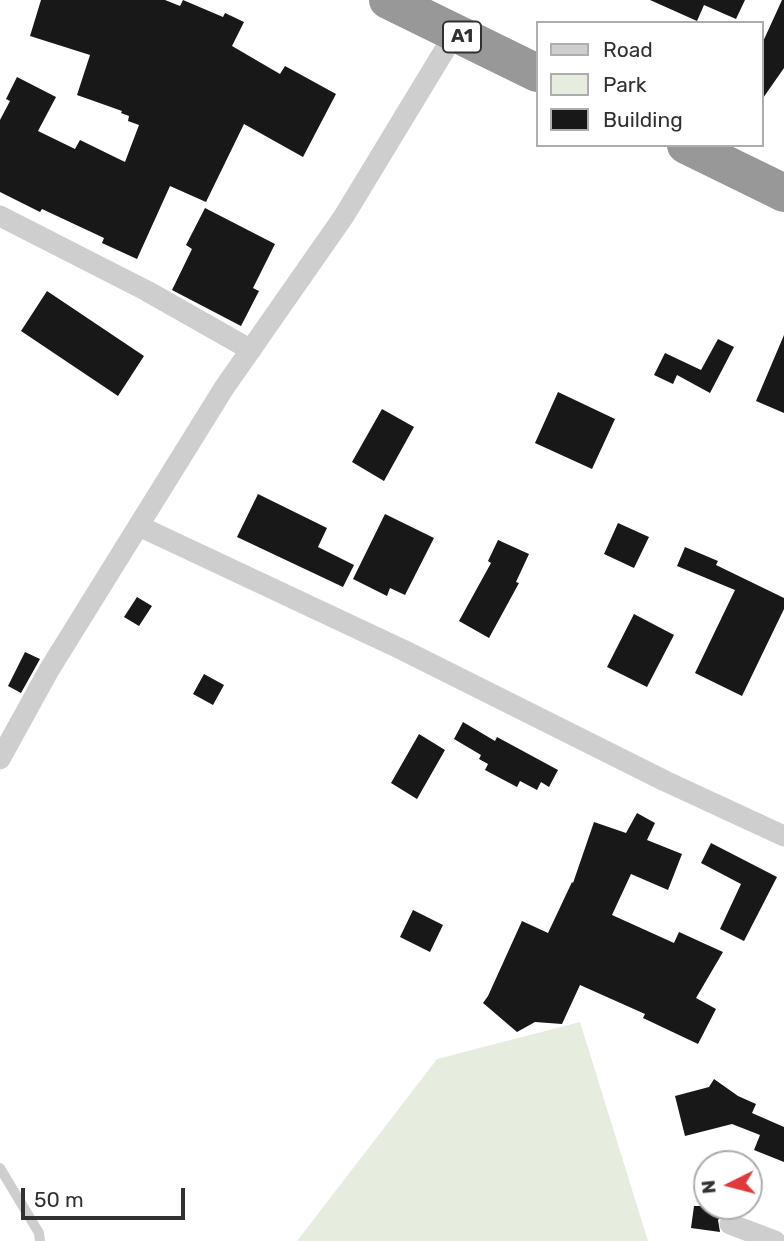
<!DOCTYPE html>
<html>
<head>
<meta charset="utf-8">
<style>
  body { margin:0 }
  #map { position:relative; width:784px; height:1241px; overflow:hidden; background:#fff; font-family:Rubik,sans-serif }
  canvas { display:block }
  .legend { position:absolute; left:536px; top:21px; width:228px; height:126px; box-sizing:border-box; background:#fff; border:2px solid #adadad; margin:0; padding:9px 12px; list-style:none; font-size:21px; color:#313131 }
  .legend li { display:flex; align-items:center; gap:14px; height:35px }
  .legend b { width:35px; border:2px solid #adadad }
  .north { position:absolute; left:693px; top:1150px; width:70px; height:70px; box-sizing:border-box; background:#fff; border:2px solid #adadad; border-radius:50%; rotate:264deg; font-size:19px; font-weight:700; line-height:28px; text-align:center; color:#313131 }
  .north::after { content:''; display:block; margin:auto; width:24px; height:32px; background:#e2383b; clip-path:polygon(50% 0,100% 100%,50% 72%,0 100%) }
  .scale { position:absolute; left:21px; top:1188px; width:164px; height:32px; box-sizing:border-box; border:4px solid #313131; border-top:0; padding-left:9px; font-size:21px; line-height:24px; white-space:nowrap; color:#313131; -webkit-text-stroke:5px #fff; paint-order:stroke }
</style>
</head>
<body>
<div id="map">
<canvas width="784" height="1241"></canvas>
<ul class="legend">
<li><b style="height:9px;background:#cecece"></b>Road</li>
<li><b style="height:19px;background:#e6eddf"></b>Park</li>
<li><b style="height:19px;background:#181818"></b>Building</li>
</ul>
<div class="north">N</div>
<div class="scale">50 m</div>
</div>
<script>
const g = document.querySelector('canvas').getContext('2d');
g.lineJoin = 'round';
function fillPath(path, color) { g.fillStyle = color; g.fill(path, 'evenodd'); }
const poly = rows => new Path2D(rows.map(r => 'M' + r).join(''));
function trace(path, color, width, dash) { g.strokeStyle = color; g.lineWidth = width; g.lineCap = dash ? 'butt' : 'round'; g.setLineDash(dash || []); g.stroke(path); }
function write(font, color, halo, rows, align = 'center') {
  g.font = font + ' Rubik,sans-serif'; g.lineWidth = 7; g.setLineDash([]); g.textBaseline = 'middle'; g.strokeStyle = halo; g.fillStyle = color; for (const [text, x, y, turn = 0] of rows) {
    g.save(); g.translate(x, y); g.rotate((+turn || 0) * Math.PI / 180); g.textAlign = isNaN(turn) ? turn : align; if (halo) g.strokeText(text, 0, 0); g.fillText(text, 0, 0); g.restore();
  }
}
fillPath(poly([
  [580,1022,648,1241,297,1241,437,1059]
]), '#e6eddf');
fillPath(poly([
  [41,0,165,0,180,6,183,0,223,17,225,13,244,22,232,46,280,74,285,66,336,94,303,157,244,124,206,202,170,186,137,259,102,243,104,238,42,209,40,212,0,192,0,120,10,101,6,99,17,77,56,97,38,131,75,149,80,140,125,162,139,125,128,121,129,116,121,113,122,111,77,95,90,55,30,36],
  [650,0,745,0,736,19,704,5,697,21],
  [782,0,784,0,784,68,761,101,761,46],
  [205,208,275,244,253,288,259,291,241,326,172,290,192,249,186,245],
  [47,291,144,356,118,396,21,331],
  [784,335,784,413,756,401],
  [718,339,734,347,710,393,677,375,673,384,654,375,665,353,701,370],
  [558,392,615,419,592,469,535,443],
  [382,409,414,427,384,481,352,462],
  [258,494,327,528,318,547,354,565,343,587,237,537],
  [385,514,434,538,405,595,390,588,387,596,353,579],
  [618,523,649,537,634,568,604,554],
  [498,540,529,554,516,582,519,583,489,638,459,621,491,563,488,561],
  [685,547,718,561,716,565,784,598,784,609,742,696,695,673,735,590,677,566],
  [137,597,152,606,139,626,124,617],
  [634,614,674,635,647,687,607,667],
  [25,652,40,659,21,693,8,686],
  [204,674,224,685,213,705,193,694],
  [463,722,495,741,497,737,558,770,549,787,541,782,537,790,520,781,517,787,485,770,488,764,479,759,481,755,454,739],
  [419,734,445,750,417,799,391,783],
  [637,813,655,823,647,840,682,854,668,890,631,874,612,915,674,943,679,932,723,952,696,998,716,1009,698,1044,643,1018,645,1014,580,985,562,1024,535,1022,517,1032,483,1003,488,996,522,921,548,933,572,882,573,883,594,822,626,833],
  [711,843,777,877,744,941,720,929,741,884,701,863],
  [413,910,443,925,430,952,400,937],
  [714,1079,738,1096,756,1104,752,1113,784,1127,784,1162,754,1150,760,1135,732,1124,685,1136,675,1096,709,1087],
  [694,1206,728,1206,727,1211,718,1220,720,1232,691,1228]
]), '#181818');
trace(poly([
  [0,1168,39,1233,40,1241]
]), '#cecece', 10);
trace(poly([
  [0,216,147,291,251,350],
  [139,526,403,650,665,781,784,836],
  [0,759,49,670,224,388,344,216,455,33],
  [730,1224,775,1241]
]), '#cecece', 21);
trace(poly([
  [388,0,537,73],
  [686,145,784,193]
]), '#989898', 38);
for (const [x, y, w] of [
  [462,37,38]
]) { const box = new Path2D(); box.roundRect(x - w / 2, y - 15.5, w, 31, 5); g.fillStyle = '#fff'; g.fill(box); trace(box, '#313131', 2); }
write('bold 19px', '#313131', null, [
  ["A1",462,37]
]);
</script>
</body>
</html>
